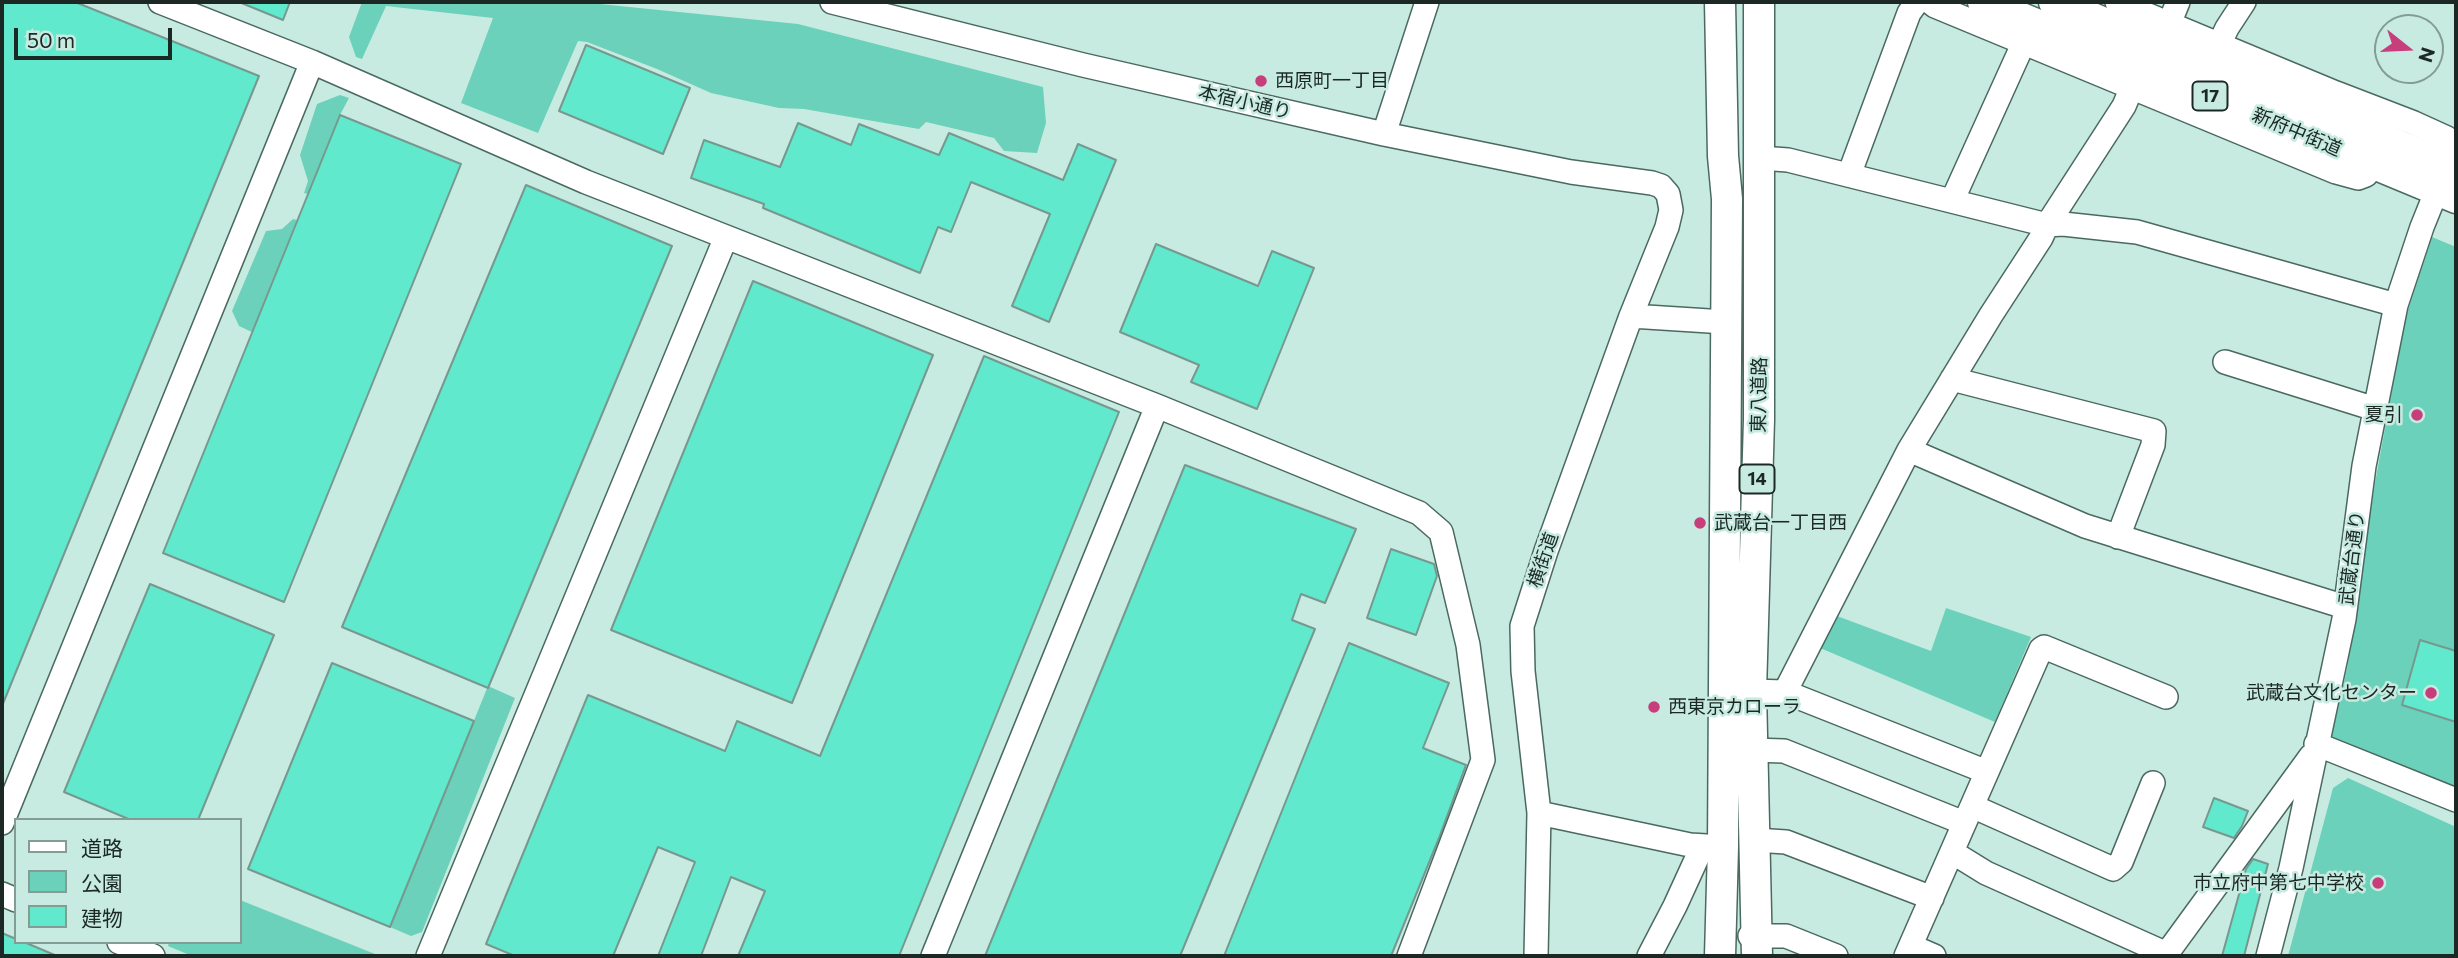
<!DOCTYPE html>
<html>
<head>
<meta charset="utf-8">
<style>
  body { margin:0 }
  #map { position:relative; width:2458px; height:958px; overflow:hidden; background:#c8ebe1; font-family:Commissioner,"Noto Sans JP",sans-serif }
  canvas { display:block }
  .frame { position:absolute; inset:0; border:4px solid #1b2824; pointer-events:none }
  .legend { position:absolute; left:14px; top:818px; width:228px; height:126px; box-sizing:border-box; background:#c8ebe1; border:2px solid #839d95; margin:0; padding:9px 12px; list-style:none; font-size:21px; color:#1b2824 }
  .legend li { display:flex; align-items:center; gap:14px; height:35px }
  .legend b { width:35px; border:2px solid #839d95 }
  .north { position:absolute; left:2374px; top:14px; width:70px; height:70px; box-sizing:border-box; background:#c8ebe1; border:2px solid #839d95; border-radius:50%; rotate:108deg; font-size:19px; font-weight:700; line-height:28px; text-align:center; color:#1b2824 }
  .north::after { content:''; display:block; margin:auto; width:24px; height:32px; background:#c63e7b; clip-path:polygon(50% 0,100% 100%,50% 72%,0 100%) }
  .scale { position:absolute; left:14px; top:28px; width:158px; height:32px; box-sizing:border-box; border:4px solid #1b2824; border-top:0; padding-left:9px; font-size:21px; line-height:24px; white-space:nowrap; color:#1b2824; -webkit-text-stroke:5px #c8ebe1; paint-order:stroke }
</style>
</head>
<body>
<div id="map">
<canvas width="2458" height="958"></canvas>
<div class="frame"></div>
<ul class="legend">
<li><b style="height:9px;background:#fff"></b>道路</li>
<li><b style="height:19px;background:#6bd1ba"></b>公園</li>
<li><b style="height:19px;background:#60e9cc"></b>建物</li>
</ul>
<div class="north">N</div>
<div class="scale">50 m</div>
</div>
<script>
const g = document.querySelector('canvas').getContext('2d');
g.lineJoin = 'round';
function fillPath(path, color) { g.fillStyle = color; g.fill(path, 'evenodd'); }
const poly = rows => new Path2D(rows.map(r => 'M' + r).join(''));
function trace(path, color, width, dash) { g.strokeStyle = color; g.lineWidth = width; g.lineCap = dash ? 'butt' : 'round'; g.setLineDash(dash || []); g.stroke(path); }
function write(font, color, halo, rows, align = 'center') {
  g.font = font + ' Commissioner,"Noto Sans JP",sans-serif'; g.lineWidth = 5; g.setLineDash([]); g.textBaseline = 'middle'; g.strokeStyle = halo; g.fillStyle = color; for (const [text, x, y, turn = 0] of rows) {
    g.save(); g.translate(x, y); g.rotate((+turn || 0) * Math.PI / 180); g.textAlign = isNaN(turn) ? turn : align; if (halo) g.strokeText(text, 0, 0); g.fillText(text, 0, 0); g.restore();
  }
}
fillPath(poly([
  [362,2,580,2,798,24,1043,87,1046,123,1037,153,1004,151,994,138,926,122,919,129,804,109,779,108,711,93,657,69,587,42,578,41,538,133,461,103,493,18,386,6,362,59,356,57,349,37],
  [340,95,349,98,340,115,308,194,304,193,308,181,300,155,317,104],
  [293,219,297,220,258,317,254,333,239,326,232,311,266,231,282,229],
  [2432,237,2456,247,2456,789,2331,739,2347,669,2375,483,2405,319],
  [1946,608,2031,637,1995,722,1820,648,1837,616,1931,651],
  [488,686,515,698,422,932,411,936,390,927],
  [2348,778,2456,827,2456,956,2288,956,2333,788],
  [240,900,380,956,192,956,168,946,169,942,240,942]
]), '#6bd1ba');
const building = poly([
  [2,2,75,2,259,76,2,706,2,2],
  [239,2,290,2,283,20,239,2],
  [586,45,690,88,663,154,559,111,586,45],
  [340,115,461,164,284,602,163,553,340,115],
  [798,123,851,145,859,124,939,155,949,133,1063,180,1078,144,1116,160,1049,322,1012,306,1050,214,971,182,951,232,938,227,920,273,763,208,764,204,691,178,704,140,780,167,798,123],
  [526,185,672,246,488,688,342,627,526,185],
  [1156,244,1258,286,1272,251,1314,268,1257,409,1191,382,1199,365,1120,332,1156,244],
  [753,281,933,355,792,703,611,630,753,281],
  [984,356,1119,412,899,956,738,956,765,891,731,877,701,956,658,956,695,862,658,847,613,956,515,956,486,944,588,695,725,751,737,721,820,756,984,356],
  [1185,465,1356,529,1325,603,1301,594,1292,620,1315,629,1180,956,985,956,1185,465],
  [1391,549,1434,564,1437,576,1416,635,1367,618,1391,549],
  [150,584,274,635,198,820,131,820,64,792,150,584],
  [2420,640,2456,651,2456,722,2402,705,2420,640],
  [1349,643,1449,683,1423,748,1466,765,1439,838,1391,956,1224,956,1349,643],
  [332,663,474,721,390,927,248,869,332,663],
  [2214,798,2248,811,2242,826,2234,838,2203,827,2214,798],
  [2253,859,2268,864,2244,956,2222,956,2246,869,2253,859],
  [2,933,16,939,16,942,24,942,57,956,2,956,2,933]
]);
fillPath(building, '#60e9cc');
trace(building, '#77988f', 2);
const minor = poly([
  [160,2,312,62,586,182,1157,406,1419,513,1441,532,1468,645,1483,760,1409,956],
  [832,2,1083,65,1384,134,1571,172,1652,183,1661,186,1668,194,1671,210,1667,227,1631,316,1546,551,1522,626,1523,671,1539,813,1536,956],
  [1930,2,1935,6,2336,172,2358,178,2366,175,2374,164],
  [2117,2,2336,93,2414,123,2447,138,2453,150,2422,227,2396,305,2364,466,2344,619,2291,868,2268,956],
  [2169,24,2178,2],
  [2219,45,2227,28,2244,2],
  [1384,134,1427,2],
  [1760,158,1788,160,2047,225,2063,224,2137,232,2396,305],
  [1849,175,1909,13,1917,2],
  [1952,201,2024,42],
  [1631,316,1725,322],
  [2225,362,2375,409],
  [1952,379,2154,431,2153,445,2118,537],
  [1909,450,2085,526,2345,607],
  [1751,691,1785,692,1909,450,1991,315,2041,238,2047,225,2124,106,2132,87],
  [1785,692,1987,772],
  [2316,744,2456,800],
  [1752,750,1784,751,1964,823],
  [1972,806,2113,869,2121,862,2153,783],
  [1539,813,1690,845,1723,847],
  [2,823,312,62],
  [1755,840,1786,842,1932,898],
  [1952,852,1986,873,2167,954],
  [2,894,16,900],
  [1750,936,1786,936,1836,956],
  [119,942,153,956],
  [1911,946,1934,956],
  [428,956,726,237],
  [933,956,1157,406],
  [1649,956,1675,906,1702,847],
  [1906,956,2041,649,2044,647,2166,697],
  [2165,956,2311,756]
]);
const major = poly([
  [1983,2,2456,198],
  [2054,2,2456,169],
  [1720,956,1723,847,1727,199,1723,156,1720,2],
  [1757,956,1751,691,1759,420,1759,2]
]);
trace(minor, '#4a6961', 26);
trace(major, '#4a6961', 33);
trace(minor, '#fff', 23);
trace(major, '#fff', 30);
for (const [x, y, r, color] of [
  [1261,81,7,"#c63e7b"],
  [2417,415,7,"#c63e7b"],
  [1700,523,7,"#c63e7b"],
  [2431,693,7,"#c63e7b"],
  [1654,707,7,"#c63e7b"],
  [2378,883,7,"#c63e7b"]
]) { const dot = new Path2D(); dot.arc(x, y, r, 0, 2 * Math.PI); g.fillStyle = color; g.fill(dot); trace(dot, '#c8ebe1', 2.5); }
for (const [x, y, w] of [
  [2210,96,35],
  [1757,479,35]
]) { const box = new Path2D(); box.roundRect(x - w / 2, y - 14.5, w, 29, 5); g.fillStyle = '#c8ebe1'; g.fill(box); trace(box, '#1b2824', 2); }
write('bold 18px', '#1b2824', null, [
  ["17",2210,96],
  ["14",1757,479]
]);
write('19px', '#1b2824', '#c8ebe1', [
  ["西原町一丁目",1275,81],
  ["夏引",2403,415,"right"],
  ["武蔵台一丁目西",1714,523],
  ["武蔵台文化センター",2417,693,"right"],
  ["西東京カローラ",1668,707],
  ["市立府中第七中学校",2364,883,"right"]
], 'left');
write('19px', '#1b2824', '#c8ebe1', [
  ["本宿小通り",1245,102,13],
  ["新府中街道",2297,132,23],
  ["東八道路",1759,395,-89],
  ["武蔵台通り",2352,558,-83],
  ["横街道",1543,560,-71]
]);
</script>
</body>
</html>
